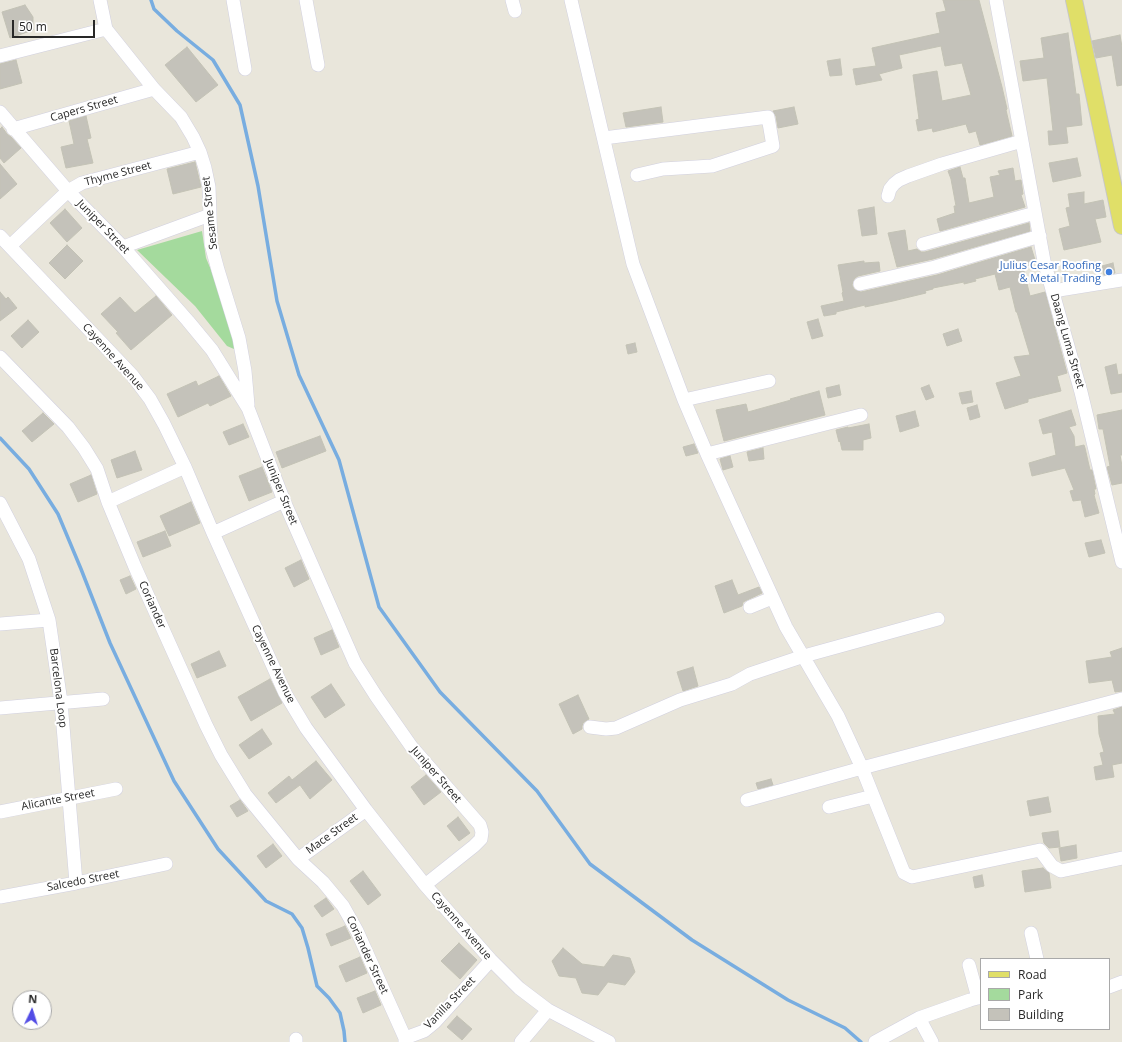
<!DOCTYPE html>
<html>
<head>
<meta charset="utf-8">
<style>
  body { margin:0 }
  #map { position:relative; width:1122px; height:1042px; overflow:hidden; background:#e9e6db; font-family:"Open Sans",sans-serif }
  canvas { display:block }
  .legend { position:absolute; left:980px; top:958px; width:130px; height:72px; box-sizing:border-box; background:#fff; border:1px solid #a9a9a9; margin:0; padding:5px 7px; list-style:none; font-size:12px; color:#282828 }
  .legend li { display:flex; align-items:center; gap:8px; height:20px }
  .legend b { width:20px; border:1px solid #a9a9a9 }
  .north { position:absolute; left:12px; top:990px; width:40px; height:40px; box-sizing:border-box; background:#fff; border:1px solid #a9a9a9; border-radius:50%; rotate:4deg; font-size:11px; font-weight:700; line-height:16px; text-align:center; color:#282828 }
  .north::after { content:''; display:block; margin:auto; width:14px; height:18px; background:#524ce5; clip-path:polygon(50% 0,100% 100%,50% 72%,0 100%) }
  .scale { position:absolute; left:12px; top:20px; width:83px; height:18px; box-sizing:border-box; border:2px solid #282828; border-top:0; padding-left:5px; font-size:12px; line-height:14px; white-space:nowrap; color:#282828; -webkit-text-stroke:3px #fff; paint-order:stroke }
</style>
</head>
<body>
<div id="map">
<canvas width="1122" height="1042"></canvas>
<ul class="legend">
<li><b style="height:5px;background:#e0df68"></b>Road</li>
<li><b style="height:11px;background:#a4da9d"></b>Park</li>
<li><b style="height:11px;background:#c4c2ba"></b>Building</li>
</ul>
<div class="north">N</div>
<div class="scale">50 m</div>
</div>
<script>
const g = document.querySelector('canvas').getContext('2d');
g.lineJoin = 'round';
function fillPath(path, color) { g.fillStyle = color; g.fill(path, 'evenodd'); }
const poly = rows => new Path2D(rows.map(r => 'M' + r).join(''));
function trace(path, color, width, dash) { g.strokeStyle = color; g.lineWidth = width; g.lineCap = dash ? 'butt' : 'round'; g.setLineDash(dash || []); g.stroke(path); }
function write(font, color, halo, rows, align = 'center') {
  g.font = font + ' "Open Sans",sans-serif'; g.lineWidth = 4; g.setLineDash([]); g.textBaseline = 'middle'; g.strokeStyle = halo; g.fillStyle = color; for (const [text, x, y, turn = 0] of rows) {
    g.save(); g.translate(x, y); g.rotate((+turn || 0) * Math.PI / 180); g.textAlign = isNaN(turn) ? turn : align; if (halo) g.strokeText(text, 0, 0); g.fillText(text, 0, 0); g.restore();
  }
}
fillPath(poly([
  [202,231,206,258,222,296,236,342,234,349,227,346,195,306,137,250]
]), '#a4da9d');
trace(poly([
  [151,0,154,9,177,31,213,60,240,105,258,186,277,301,299,375,339,460,379,607,440,692,537,791,590,864,692,940,788,1000,845,1028,861,1042],
  [0,438,29,469,58,514,81,569,110,643,174,781,218,849,266,901,292,914,302,928,308,948,317,986,329,998,340,1013,344,1031,345,1042]
]), '#78ade0', 3.5);
const building = poly([
  [943,0,979,0,1002,87,1007,109,1006,110,1012,136,980,145,976,131,969,133,966,124,933,132,932,128,918,131,916,120,919,119,913,75,937,71,942,101,971,95,962,63,945,66,941,46,899,55,902,68,879,74,882,80,856,85,853,69,876,66,872,48,940,33,936,13,946,11,943,0],
  [25,5,33,17,33,30,10,38,2,12,25,5],
  [1068,33,1076,94,1079,94,1082,125,1066,127,1068,143,1049,145,1048,131,1053,131,1047,78,1023,81,1020,61,1044,58,1041,38,1068,33],
  [1120,35,1122,47,1122,85,1117,86,1112,55,1096,58,1092,41,1120,35],
  [187,47,218,85,196,102,165,65,187,47],
  [840,59,842,75,830,76,827,61,840,59],
  [16,60,22,83,0,89,0,64,16,60],
  [661,107,663,122,626,127,623,113,661,107],
  [794,107,798,124,778,128,776,116,773,111,794,107],
  [86,116,91,138,87,139,93,163,66,168,61,147,74,144,69,121,86,116],
  [2,127,7,134,11,137,21,148,4,163,0,158,0,129,2,127],
  [1077,158,1081,176,1053,182,1049,163,1077,158],
  [195,162,201,187,173,194,167,169,195,162],
  [0,164,17,184,0,199,0,164],
  [960,167,963,178,965,178,969,203,994,197,990,177,1000,175,998,171,1013,168,1015,181,1021,180,1023,194,1021,195,1025,207,940,231,937,219,955,213,954,206,956,206,951,179,948,171,960,167],
  [1084,192,1084,204,1103,200,1106,217,1095,219,1101,242,1064,250,1059,229,1070,226,1066,208,1070,207,1068,194,1084,192],
  [874,207,877,234,862,236,858,210,874,207],
  [65,209,82,228,67,242,50,223,65,209],
  [1029,223,1030,231,933,259,897,267,888,233,905,230,908,251,917,249,921,252,925,252,1029,223],
  [67,245,83,261,65,279,49,263,67,245],
  [1031,247,1036,263,1023,267,1030,296,1045,292,1067,373,1057,376,1061,391,1028,399,1028,402,1005,409,996,383,1021,376,1014,357,1030,355,1017,312,1016,312,1010,287,999,290,995,274,975,279,976,281,964,284,964,282,933,288,933,289,925,291,926,293,893,301,865,307,865,305,836,312,836,314,824,316,821,306,844,301,842,293,843,292,838,265,864,261,864,263,879,262,880,271,858,276,855,278,853,281,852,285,854,289,857,291,861,292,937,275,1031,247],
  [1113,263,1115,273,1104,275,1102,266,1113,263],
  [0,292,6,299,8,297,17,308,0,321,0,292],
  [156,296,172,315,131,350,116,333,118,332,101,314,120,297,135,313,156,296],
  [818,319,823,336,812,339,807,322,818,319],
  [28,320,39,332,22,348,11,336,28,320],
  [958,329,962,341,947,346,943,334,958,329],
  [635,343,637,352,628,354,626,345,635,343],
  [1116,364,1118,375,1122,374,1122,392,1111,394,1105,367,1116,364],
  [219,376,231,396,210,406,208,403,178,417,167,394,196,381,198,386,219,376],
  [839,385,841,395,828,398,826,388,839,385],
  [929,385,934,397,926,400,921,388,929,385],
  [819,391,825,415,724,441,716,410,746,404,748,412,791,400,790,399,819,391],
  [971,391,973,402,962,404,959,393,971,391],
  [977,405,980,417,970,420,967,408,977,405],
  [1071,410,1076,425,1069,427,1074,436,1075,447,1084,445,1085,448,1090,470,1092,470,1096,489,1094,489,1095,494,1094,495,1099,513,1085,517,1081,500,1073,501,1070,491,1074,490,1065,468,1032,476,1029,463,1056,455,1052,432,1043,434,1039,420,1071,410],
  [1122,410,1122,455,1120,455,1122,466,1122,483,1112,485,1107,467,1110,466,1103,429,1099,429,1097,415,1122,410],
  [915,411,919,426,900,432,896,416,915,411],
  [43,413,54,424,32,442,22,431,43,413],
  [243,424,249,437,229,445,223,432,243,424],
  [869,424,871,438,863,440,863,450,842,450,840,441,839,442,836,430,848,427,848,428,869,424],
  [320,436,326,451,282,468,276,452,320,436],
  [694,444,698,453,686,456,683,447,694,444],
  [763,448,764,459,749,461,747,452,763,448],
  [135,451,142,470,117,478,111,460,135,451],
  [730,456,733,467,723,470,720,459,730,456],
  [262,467,272,492,249,501,239,476,262,467],
  [91,475,97,494,78,502,70,484,91,475],
  [191,502,200,523,169,536,160,516,191,502],
  [165,531,171,546,143,557,137,542,165,531],
  [1101,540,1105,553,1089,557,1085,543,1101,540],
  [301,560,309,579,294,587,285,568,301,560],
  [130,576,136,589,126,594,120,580,130,576],
  [732,580,738,595,759,587,762,593,747,600,743,602,742,606,724,613,715,586,732,580],
  [332,630,339,647,321,655,314,638,332,630],
  [1122,648,1122,691,1115,692,1112,680,1089,683,1086,661,1112,657,1110,652,1122,648],
  [219,651,226,666,197,678,191,664,219,651],
  [693,667,698,686,683,691,677,672,693,667],
  [270,679,282,703,251,721,238,697,270,679],
  [331,684,345,705,325,718,311,697,331,684],
  [578,695,589,719,587,720,583,723,582,726,582,729,573,734,559,704,578,695],
  [1122,707,1122,763,1112,765,1114,777,1096,780,1094,767,1103,765,1100,753,1104,752,1099,734,1098,716,1115,714,1113,710,1122,707],
  [262,729,272,744,249,759,239,745,262,729],
  [316,761,332,780,310,799,300,785,276,803,268,793,289,776,292,780,316,761],
  [426,775,441,792,424,805,411,787,426,775],
  [771,779,773,785,758,789,756,783,771,779],
  [1048,797,1051,812,1030,816,1027,801,1048,797],
  [240,800,248,811,237,817,230,806,240,800],
  [458,817,470,833,459,841,447,826,458,817],
  [1058,831,1060,847,1049,848,1044,843,1042,833,1058,831],
  [273,844,282,856,266,868,257,856,273,844],
  [1076,845,1077,858,1061,861,1059,848,1076,845],
  [1043,868,1049,873,1051,888,1025,892,1022,871,1043,868],
  [363,871,381,895,368,905,350,881,363,871],
  [982,875,984,886,975,888,973,877,982,875],
  [326,898,334,909,322,917,314,906,326,898],
  [345,926,351,938,331,946,326,934,345,926],
  [459,943,477,960,460,979,441,961,459,943],
  [563,948,582,964,604,967,613,955,630,958,635,972,625,985,608,982,598,995,582,993,576,978,559,976,552,961,563,948],
  [360,957,367,973,346,982,339,966,360,957],
  [375,991,381,1005,363,1013,357,998,375,991],
  [457,1016,472,1029,462,1040,447,1027,457,1016]
]);
fillPath(building, '#c4c2ba');
trace(building, '#c3c2b5', 1);
const minor = poly([
  [100,0,106,29,154,89,181,117,193,137,200,152,205,168,209,187,211,244,218,270,239,338,245,371,248,405],
  [233,0,245,69],
  [306,0,318,65],
  [512,0,515,11],
  [571,0,633,264,684,400,707,454,786,627,838,716,862,768,904,873,912,877,1040,850,1052,866,1061,871,1122,858],
  [996,0,1044,261,1081,392,1122,562],
  [0,56,106,29],
  [0,112,68,191,123,247,188,321,212,350,248,408,284,501,355,663,376,696,411,746,480,825,482,832,481,839,474,846,425,885],
  [13,129,154,89],
  [604,138,768,117,773,146,712,166,663,169,637,175],
  [888,196,890,189,894,184,899,180,908,176,942,164,1022,141],
  [0,236,132,375,150,399,164,424,185,467,213,533,285,693,306,728,366,810,425,885,491,960,519,988,548,1010,609,1042],
  [923,244,1035,213],
  [10,246,68,191,82,183,200,152],
  [123,247,210,215],
  [860,284,935,267,1040,236],
  [1053,291,1122,280],
  [0,357,68,427,84,448,97,469,108,502,135,567,206,725,221,755,245,794,298,859,323,882,343,906,357,931,405,1038,405,1042],
  [684,400,769,381],
  [707,454,861,415],
  [108,502,185,467],
  [0,503,29,559,49,620,61,702,76,883],
  [213,533,284,501],
  [750,607,772,598],
  [0,624,49,620],
  [0,708,103,699],
  [590,727,606,729,616,728,680,700,732,684,750,674,804,656,938,619],
  [747,800,862,768,1122,699],
  [829,807,873,796],
  [0,812,116,789],
  [298,859,366,810],
  [0,897,76,883,166,864],
  [1031,933,1037,959],
  [969,965,978,998],
  [1109,987,1122,982],
  [919,1018,932,1042],
  [405,1038,424,1031,435,1022,491,960],
  [296,1039,296,1042],
  [521,1042,548,1010],
  [875,1042,919,1018,970,1000,981,997]
]);
const major = poly([
  [1074,0,1122,226]
]);
trace(minor, '#d1d0df', 14);
trace(major, '#c7c7c7', 18);
trace(minor, '#fff', 13);
trace(major, '#e0df68', 16);
for (const [x, y, r, color] of [
  [1109,272,4,"#3f7fe0"]
]) { const dot = new Path2D(); dot.arc(x, y, r, 0, 2 * Math.PI); g.fillStyle = color; g.fill(dot); trace(dot, '#fff', 1.5); }
write('11px', '#282828', '#fff', [
  ["Capers Street",84,109,-16],
  ["Thyme Street",118,174,-15],
  ["Sesame Street",210,213,-96],
  ["Juniper Street",103,227,46],
  ["Daang Luma Street",1067,341,74],
  ["Cayenne Avenue",113,357,48],
  ["Juniper Street",281,492,68],
  ["Coriander",152,605,66],
  ["Cayenne Avenue",273,664,64],
  ["Barcelona Loop",58,688,83],
  ["Juniper Street",436,775,49],
  ["Alicante Street",58,800,-11],
  ["Mace Street",332,834,-36],
  ["Salcedo Street",83,881,-11],
  ["Cayenne Avenue",461,926,49],
  ["Coriander Street",367,955,65],
  ["Vanilla Street",450,1003,-46]
]);
write('11px', '#366cbe', '#fff', [
  ["Julius Cesar Roofing",1101,266],
  ["& Metal Trading",1101,279]
], 'right');
</script>
</body>
</html>
